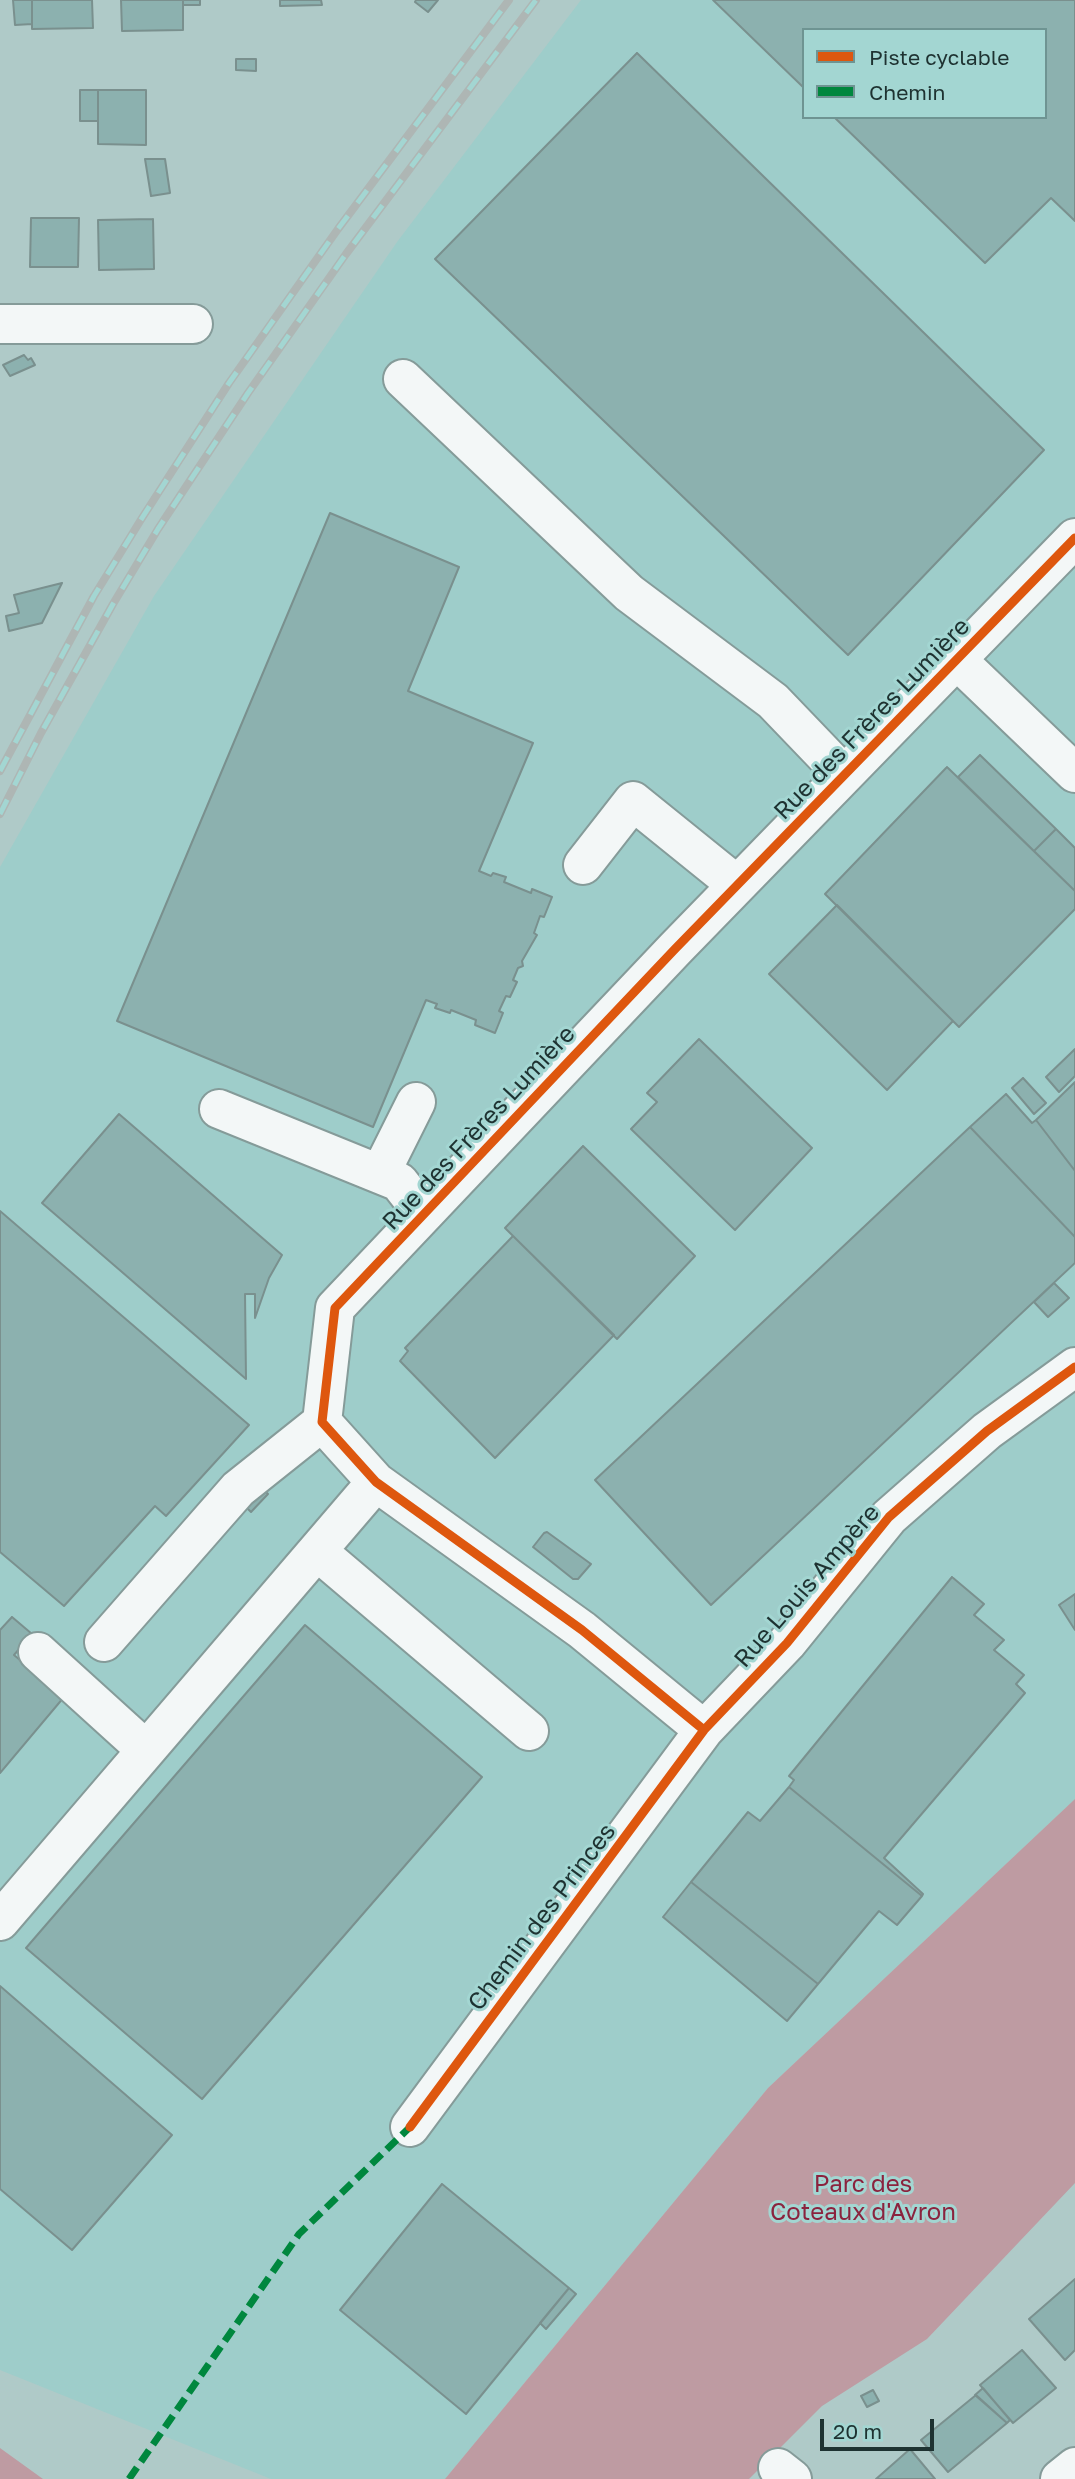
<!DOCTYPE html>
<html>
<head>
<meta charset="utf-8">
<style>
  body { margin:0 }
  #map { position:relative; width:1075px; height:2479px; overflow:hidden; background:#afcac8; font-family:"Golos Text",sans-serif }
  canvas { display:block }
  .legend { position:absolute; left:802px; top:28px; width:245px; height:91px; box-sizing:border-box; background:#a3d6d2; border:2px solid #6e9492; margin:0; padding:9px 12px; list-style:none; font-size:21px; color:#1e3231 }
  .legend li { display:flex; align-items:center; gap:14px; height:35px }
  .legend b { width:35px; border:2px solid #6e9492 }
  .scale { position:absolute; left:820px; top:2419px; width:114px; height:32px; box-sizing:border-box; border:4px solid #1e3231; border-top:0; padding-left:9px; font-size:21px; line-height:24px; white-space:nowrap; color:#1e3231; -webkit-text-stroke:5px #a3d6d2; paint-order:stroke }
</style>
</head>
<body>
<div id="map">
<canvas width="1075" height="2479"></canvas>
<ul class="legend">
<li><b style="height:9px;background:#de570e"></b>Piste cyclable</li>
<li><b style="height:9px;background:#00873e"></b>Chemin</li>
</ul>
<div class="scale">20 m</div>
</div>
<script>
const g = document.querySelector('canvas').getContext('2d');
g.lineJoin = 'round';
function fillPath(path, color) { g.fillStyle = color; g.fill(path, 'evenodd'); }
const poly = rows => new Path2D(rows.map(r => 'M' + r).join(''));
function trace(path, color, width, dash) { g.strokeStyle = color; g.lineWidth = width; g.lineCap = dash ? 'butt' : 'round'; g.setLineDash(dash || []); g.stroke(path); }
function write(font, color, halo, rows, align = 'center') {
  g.font = font + ' "Golos Text",sans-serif'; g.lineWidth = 6; g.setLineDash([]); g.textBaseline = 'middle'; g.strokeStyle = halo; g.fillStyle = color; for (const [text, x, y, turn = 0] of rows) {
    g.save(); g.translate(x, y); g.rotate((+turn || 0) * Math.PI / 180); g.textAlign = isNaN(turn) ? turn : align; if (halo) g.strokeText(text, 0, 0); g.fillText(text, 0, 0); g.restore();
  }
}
fillPath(poly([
  [581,0,1075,0,1075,1799,768,2088,445,2479,271,2479,0,2370,0,867,154,596,397,242],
  [804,30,1045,30,1045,117,804,117]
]), '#9ecdca');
fillPath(poly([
  [1075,1799,1075,2183,927,2339,822,2406,749,2479,445,2479,768,2088],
  [0,2448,43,2479,0,2479]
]), '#be9ba2');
const building = poly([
  [13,0,32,0,32,24,15,25,13,0],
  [32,0,92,0,93,28,32,29,32,0],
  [121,0,183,0,183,30,122,31,121,0],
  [183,0,200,0,200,5,183,5,183,0],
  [280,0,321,0,322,5,280,6,280,0],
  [416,0,438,0,428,12,415,2,416,0],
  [713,0,1075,0,1075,221,1051,198,985,263,834,117,1045,117,1045,30,804,30,804,88,713,0],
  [637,53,1044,450,848,655,435,259,637,53],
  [236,59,256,59,256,71,236,70,236,59],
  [80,90,98,90,98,121,80,121,80,90],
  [98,90,146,90,146,145,98,144,98,90],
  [145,159,165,159,170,193,151,196,145,159],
  [31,218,79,218,78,267,30,267,31,218],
  [153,219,154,269,99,270,98,220,153,219],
  [24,355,28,360,31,358,35,365,10,376,3,365,24,355],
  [330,513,459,567,408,691,533,743,479,871,491,876,493,873,506,877,504,882,531,893,532,889,552,897,544,917,540,916,534,933,537,935,522,961,523,966,518,968,513,980,517,982,510,997,506,996,499,1011,503,1013,495,1033,475,1025,476,1020,451,1010,450,1013,435,1008,437,1004,426,1000,373,1127,117,1021,330,513],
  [62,583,42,623,9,631,6,616,19,613,14,595,62,583],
  [980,755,1056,829,1034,851,958,777,980,755],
  [947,767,1075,891,1075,909,959,1027,825,894,947,767],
  [1056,829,1075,848,1075,891,1034,851,1056,829],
  [837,905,953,1021,887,1090,769,974,837,905],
  [699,1039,812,1148,735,1230,631,1129,657,1102,647,1093,699,1039],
  [1075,1049,1075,1076,1059,1092,1046,1077,1075,1049],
  [1023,1078,1046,1103,1034,1114,1012,1088,1023,1078],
  [1075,1082,1075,1171,1036,1120,1075,1082],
  [1006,1094,1032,1123,1036,1120,1075,1171,1075,1237,970,1127,1006,1094],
  [119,1114,282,1255,269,1278,255,1318,255,1294,245,1294,246,1379,42,1203,119,1114],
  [970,1127,1075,1237,1075,1263,711,1605,595,1480,970,1127],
  [583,1146,695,1256,617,1339,505,1228,583,1146],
  [0,1211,249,1425,166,1516,155,1506,64,1606,0,1552,0,1211],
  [513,1236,614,1335,495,1458,400,1361,408,1351,405,1348,513,1236],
  [1054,1283,1069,1298,1048,1317,1034,1302,1054,1283],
  [257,1483,268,1494,251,1512,241,1502,257,1483],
  [547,1532,591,1564,578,1579,573,1579,533,1547,544,1533,547,1532],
  [952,1577,984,1604,974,1615,1004,1640,994,1650,1024,1675,1016,1684,1025,1693,884,1858,923,1894,922,1896,789,1787,794,1780,789,1776,952,1577],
  [1075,1594,1075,1630,1059,1605,1075,1594],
  [12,1617,32,1634,14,1655,64,1697,0,1773,0,1630,12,1617],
  [305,1625,482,1777,202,2099,26,1948,305,1625],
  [789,1787,922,1896,897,1925,879,1911,818,1984,691,1882,748,1812,760,1821,789,1787],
  [691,1882,818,1984,787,2021,663,1917,691,1882],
  [0,1986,172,2135,72,2250,0,2189,0,1986],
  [442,2184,569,2288,466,2414,340,2310,442,2184],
  [1075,2279,1075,2350,1065,2360,1029,2319,1075,2279],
  [569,2288,576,2294,546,2329,540,2323,569,2288],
  [1022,2350,1056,2388,1013,2423,980,2385,1022,2350],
  [983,2388,1010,2420,1007,2423,975,2395,983,2388],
  [873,2390,879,2401,867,2407,861,2396,873,2390],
  [976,2395,1007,2423,948,2472,921,2440,976,2395],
  [910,2449,935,2479,876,2479,910,2449]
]);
fillPath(building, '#8cb1af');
trace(building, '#7a908e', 2);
const minor = poly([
  [0,324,193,324],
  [403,379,629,593,773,701,844,775],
  [957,660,1075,773],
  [583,865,633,801,737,885],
  [219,1109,399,1182,424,1214],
  [380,1174,416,1102],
  [317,1551,529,1731],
  [104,1642,238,1489,322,1422],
  [38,1652,146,1750],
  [704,1730,582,1630,376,1482,322,1422,335,1308,675,949,1075,538],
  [0,1921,376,1482],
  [410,2127,704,1730,787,1643,889,1517,987,1431,1075,1367],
  [778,2468,792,2479],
  [1060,2479,1075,2467]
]);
trace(minor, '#859b99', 42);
trace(minor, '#f3f7f7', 38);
const rail = poly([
  [0,771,94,596,142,518,229,383,338,229,509,0],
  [0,814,41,733,113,604,158,529,248,393,346,254,536,0]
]);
trace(rail, '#aeb6b4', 8);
trace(rail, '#a3d6d2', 5, [16]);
trace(poly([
  [129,2479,299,2234,410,2127]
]), '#00873e', 7, [14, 7]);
trace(poly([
  [704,1730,582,1630,376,1482,322,1422,335,1308,675,949,1075,538],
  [410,2127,704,1730,787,1643,889,1517,987,1431,1075,1367]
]), '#de570e', 9);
write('24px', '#1e3231', '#a3d6d2', [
  ["Rue des Frères Lumière",872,719,-46],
  ["Rue des Frères Lumière",479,1128,-47],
  ["Rue Louis Ampère",807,1586,-49],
  ["Chemin des Princes",542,1917,-53]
]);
write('24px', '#8b233e', '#a3d6d2', [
  ["Parc des",863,2184],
  ["Coteaux d'Avron",863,2212]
]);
</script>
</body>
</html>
